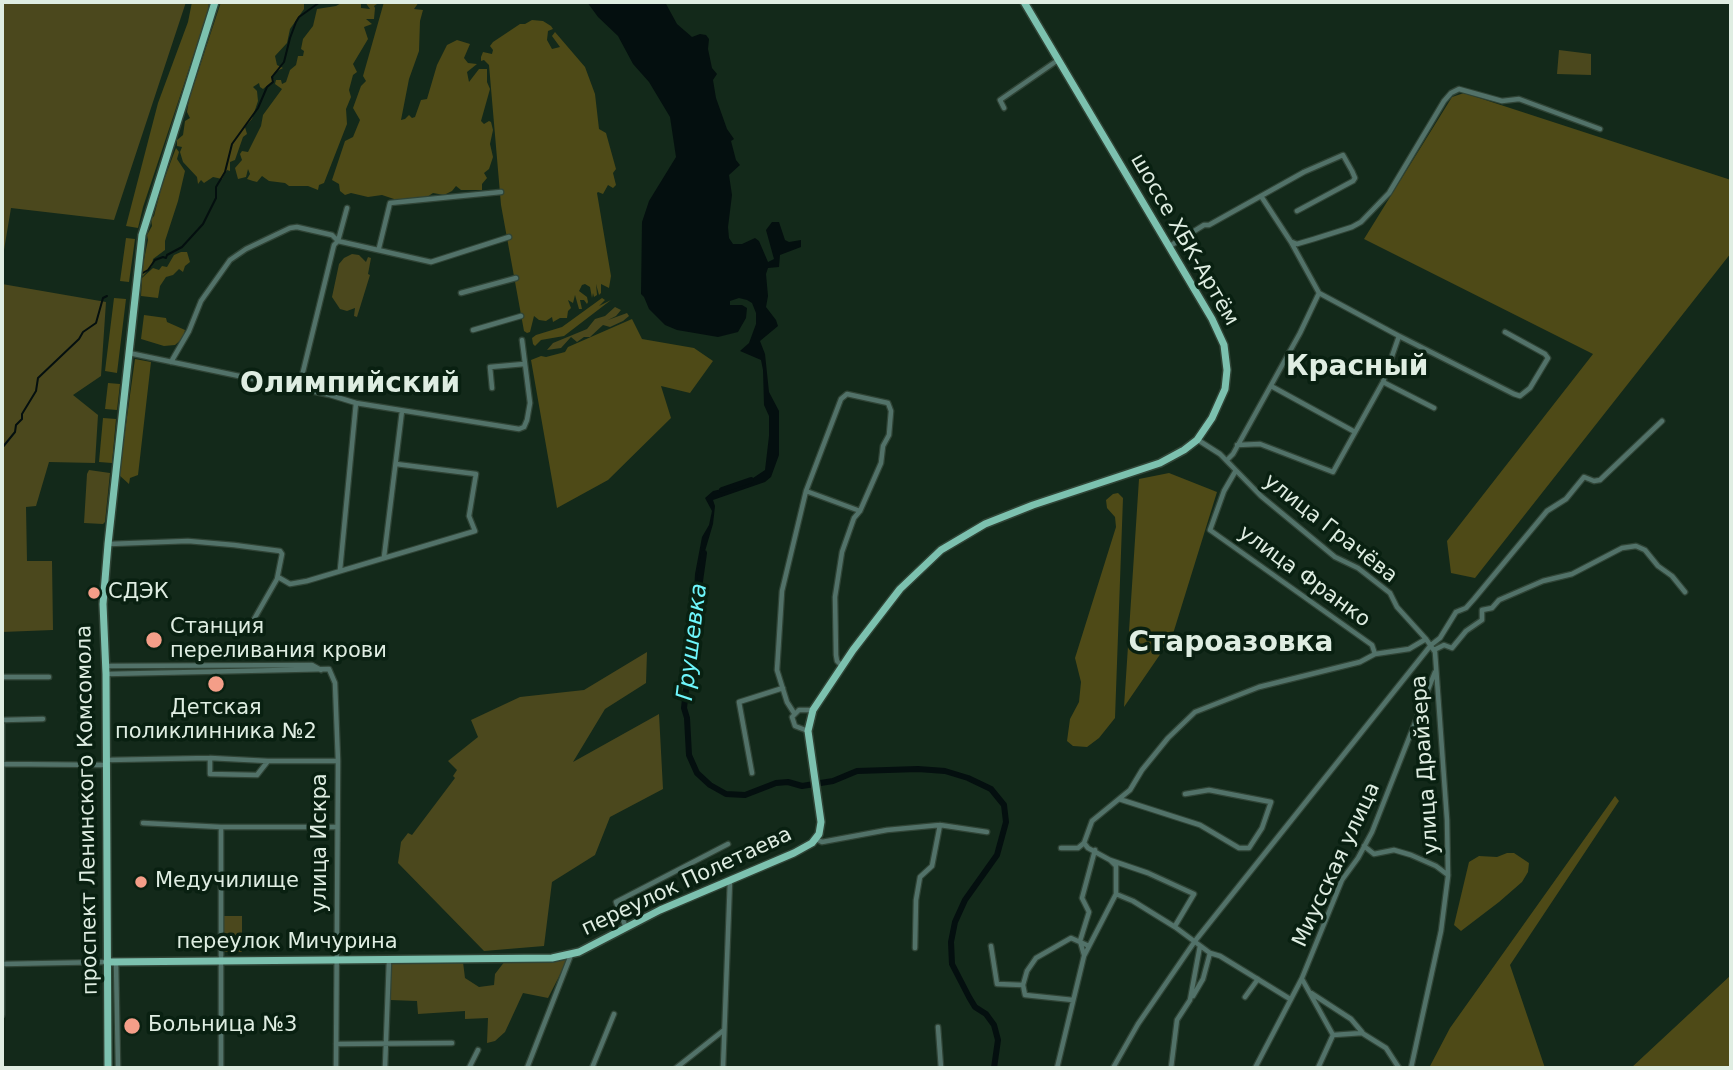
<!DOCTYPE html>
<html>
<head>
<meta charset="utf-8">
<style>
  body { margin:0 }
  #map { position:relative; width:1733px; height:1070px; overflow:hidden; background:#13291a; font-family:"DejaVu Sans",sans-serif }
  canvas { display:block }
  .frame { position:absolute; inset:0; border:4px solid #dfede2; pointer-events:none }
</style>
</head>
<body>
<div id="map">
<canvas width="1733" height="1070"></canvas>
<div class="frame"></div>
</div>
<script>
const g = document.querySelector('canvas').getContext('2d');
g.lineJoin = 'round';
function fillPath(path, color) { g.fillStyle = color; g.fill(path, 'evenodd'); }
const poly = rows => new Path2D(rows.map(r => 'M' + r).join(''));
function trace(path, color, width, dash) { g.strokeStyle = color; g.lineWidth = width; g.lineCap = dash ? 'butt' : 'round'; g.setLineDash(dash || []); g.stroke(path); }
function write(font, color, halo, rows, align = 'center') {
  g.font = font + ' "DejaVu Sans",sans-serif'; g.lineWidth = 7; g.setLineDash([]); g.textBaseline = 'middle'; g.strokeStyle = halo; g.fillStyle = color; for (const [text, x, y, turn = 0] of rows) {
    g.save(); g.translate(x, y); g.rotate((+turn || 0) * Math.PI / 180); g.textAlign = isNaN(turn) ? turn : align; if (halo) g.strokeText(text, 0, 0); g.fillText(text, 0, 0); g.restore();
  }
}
fillPath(poly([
  [2,2,186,2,114,220,11,208,2,262],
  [1559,50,1591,54,1591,75,1557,74],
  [352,254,359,255,366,262,368,257,371,258,368,274,370,275,357,317,354,316,355,308,347,311,340,309,332,297,339,264,344,258],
  [2,284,106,302,101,376,73,395,98,415,95,463,49,462,36,506,26,507,27,561,52,561,53,630,2,632],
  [615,307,621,310,616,316,608,320,627,313,629,316,623,321,610,327,603,325,590,337,584,337,577,342,571,337,561,348,547,350,553,343,587,329,595,319,605,316],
  [89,470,110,473,105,522,103,524,84,523,87,474],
  [647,652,646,683,605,709,573,762,659,714,663,789,610,817,595,855,552,882,544,946,484,951,398,863,401,842,408,833,412,835,455,778,453,776,457,770,448,761,478,737,471,720,520,697,584,690],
  [223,916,242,916,242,952,223,952],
  [569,957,548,998,523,993,505,1032,495,1041,487,1043,488,1018,465,1019,465,1011,418,1014,417,1001,390,1000,390,962,463,962,465,978,479,987,494,985,495,974,505,961]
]), '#4b481d');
fillPath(poly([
  [192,2,209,2,208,12,143,207,138,228,126,226,158,103,188,22],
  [221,2,304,2,304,9,290,29,287,43,275,56,277,65,283,68,275,72,271,77,274,80,263,89,260,87,259,83,253,87,257,91,258,101,252,119,245,127,247,134,243,137,235,160,230,162,230,171,227,170,222,179,213,177,204,183,201,180,198,184,197,177,183,162,180,152,182,147,177,146,177,140,183,135,185,121,190,118,187,112,189,99],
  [343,2,354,2,355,4,361,2,361,8,370,9,365,2,374,2,377,4,374,6,375,8,374,19,366,19,372,24,364,27,368,39,353,64,357,72,353,75,349,90,351,97,346,109,347,124,324,183,319,185,318,190,308,186,289,186,285,183,269,181,262,176,257,182,253,181,247,179,250,174,248,169,246,177,238,179,235,168,242,160,240,154,242,151,248,152,261,126,263,115,282,89,275,84,276,80,281,80,282,84,286,82,290,70,296,65,298,56,303,56,304,51,301,49,303,39,313,26,317,9,336,6],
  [384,2,419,2,414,9,423,10,420,21,419,51,409,79,401,120,405,119,409,115,412,118,415,117,421,100,427,99,437,65,447,45,457,40,470,44,464,58,468,63,477,64,467,72,469,82,479,69,487,69,487,82,490,89,481,121,484,124,489,121,491,122,493,130,490,144,493,157,489,169,484,173,487,178,482,184,482,190,461,190,456,186,452,191,444,195,433,193,427,197,397,200,382,195,368,197,351,193,345,195,340,191,339,184,332,180,345,141,353,137,360,120,353,108,361,86,366,81,363,76],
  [532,20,543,21,551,26,553,29,548,31,547,40,552,49,560,47,552,36,555,32,585,67,595,94,599,129,606,133,616,169,613,173,616,185,613,188,608,185,603,194,598,192,597,193,611,276,609,288,601,284,601,293,599,295,596,284,597,295,594,297,593,293,592,298,590,287,585,284,582,285,579,291,587,297,588,302,587,304,584,300,580,300,582,309,579,309,575,295,573,303,568,300,571,308,568,311,567,318,560,318,553,322,552,317,546,321,539,320,534,316,530,332,527,333,524,331,501,205,489,65,484,60,481,61,481,57,483,52,492,54,493,50,490,46,493,42,520,24,525,24],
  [1464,93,1731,180,1731,253,1475,578,1451,573,1447,541,1593,354,1364,239,1452,97],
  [176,148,179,152,177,159,185,171,178,201,165,241,165,250,153,259,152,266,143,276,141,274,148,240,147,235,152,226,151,219,154,216,162,185],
  [126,238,135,239,129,282,120,281],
  [181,252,187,252,190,262,185,266,183,272,179,269,173,275,166,277,160,286,158,298,141,296,142,278,153,268,159,270,162,266,167,267,174,255],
  [114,298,126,299,117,373,105,371],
  [602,298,605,300,599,306,611,300,564,336,541,340,535,346,533,344,532,338,536,335,562,327],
  [144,315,166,318,167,322,185,330,183,338,175,345,164,346,141,339],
  [632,319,642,339,694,348,713,361,690,393,661,386,671,418,608,480,557,508,531,360,541,356,546,357,565,352,568,347],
  [135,359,151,362,138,475,130,478,129,484,119,475],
  [108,383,120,384,117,410,105,409],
  [103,418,116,419,112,463,99,462],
  [1169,473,1217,492,1172,637,1124,707,1139,479],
  [1118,493,1123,498,1115,718,1099,738,1087,747,1073,746,1067,741,1070,719,1079,702,1081,682,1075,658,1116,527,1115,517,1107,508,1106,500,1113,494],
  [1615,796,1619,801,1510,965,1545,1068,1429,1068,1450,1028],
  [1507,853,1514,853,1529,863,1528,872,1522,882,1499,902,1461,931,1454,925,1469,862,1479,856,1497,857],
  [1731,975,1731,1068,1631,1068]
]), '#4e4a17');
fillPath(poly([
  [587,2,665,2,677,24,692,37,700,34,706,35,709,39,708,49,712,68,717,74,713,80,716,98,727,129,734,139,731,141,736,160,740,165,729,175,732,195,728,227,729,238,733,244,742,244,755,238,759,241,768,262,774,259,766,230,772,222,779,222,785,240,789,242,801,240,801,247,780,255,779,267,768,268,766,274,768,296,766,307,776,320,778,326,760,341,765,354,769,392,779,411,779,455,771,477,765,482,713,500,715,506,713,524,703,558,696,609,698,625,694,623,693,611,695,574,702,537,709,525,712,511,705,498,713,491,744,484,765,470,769,436,769,416,764,405,763,370,761,360,740,351,749,343,756,324,756,313,752,303,747,300,739,298,730,301,730,305,742,305,747,308,746,318,738,332,718,337,677,330,665,325,649,309,644,297,641,294,642,222,649,201,676,157,670,117,649,82,633,64,618,36,598,17]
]), '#040f0f');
trace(poly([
  [141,274,148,270,155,260,163,257,166,258,167,255,182,247,203,224,216,198,216,187,225,172,232,144,258,108,267,87,273,82,272,77,284,62,290,38,296,22,299,17,320,2],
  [2,448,15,432,16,425,22,419,22,414,36,391,38,378,79,339,83,332,96,323,103,298,107,296]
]), '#040f0f', 2);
trace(poly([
  [722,490,751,480],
  [704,553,694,623,697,642,694,667,686,690,684,708,687,718,689,755,697,773,710,785,726,794,745,795,776,783,788,782,802,786,833,781,857,771,918,769,945,771,968,778,991,789,1004,805,1006,822,997,855,965,900,955,922,951,942,952,964,969,997,975,1007,986,1014,994,1025,998,1040,994,1068]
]), '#040f0f', 6);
const minor = poly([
  [1004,108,1000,100,1058,60],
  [1261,196,1291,242,1319,293,1399,336,1514,394,1520,396,1530,388,1548,358,1545,354,1505,332],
  [1292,242,1297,244,1314,239,1352,227,1361,222,1389,193,1444,101,1451,93,1459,89,1502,101,1519,99,1600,129],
  [1170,246,1204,225,1209,225,1304,172,1343,155,1352,171,1355,178,1353,181,1297,211],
  [379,248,390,203,501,192],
  [461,293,516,278],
  [473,330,521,316],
  [129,353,330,395,356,403,519,429,524,427,527,420,530,403,522,340],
  [171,362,189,331,201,301,230,260,246,249,290,228,297,227,332,235,338,241,431,262,509,237],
  [1383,382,1434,408],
  [1271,386,1355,432],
  [299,388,334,245,338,241,347,208],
  [492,388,490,367,524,364],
  [1198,440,1220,454,1261,496,1335,557,1358,568,1390,593,1397,607,1426,639,1435,652,1447,820,1448,876,1441,931,1411,1068],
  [1237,445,1260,444,1333,472,1383,382,1399,336],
  [1227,460,1233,454,1300,333,1319,293],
  [1235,472,1224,491,1210,530,1372,645,1375,654],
  [806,491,860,511],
  [109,544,188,541,234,545,280,551,282,554,277,579,249,628],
  [384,557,402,411],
  [340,570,356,403],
  [278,577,290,584,307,581,475,531,469,516,476,474,396,464],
  [1434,650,1444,645,1452,648,1466,631,1482,620,1482,610,1492,608,1499,600,1543,581,1572,574,1622,548,1636,546,1645,550,1658,566,1672,576,1685,592],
  [106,666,312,665,321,670],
  [106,674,329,669,335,683,338,761,336,1068],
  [2,677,49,677],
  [794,713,787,702,777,670,782,591,806,491,841,399,847,394,888,403,891,411,889,435,883,446,881,463,860,511,854,518,842,552,835,597,836,655,837,661,842,666],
  [2,720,43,719],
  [2,724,2,1015],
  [808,731,795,726,792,717,799,710,813,710],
  [210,758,268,761],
  [107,760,210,758,210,774,257,775,268,761,337,761],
  [2,764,106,765],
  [752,773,739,702,783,688],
  [1119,799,1200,825,1239,848,1249,848,1262,828,1271,802,1209,790,1185,794],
  [143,823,221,827],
  [816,839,822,842,887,830,940,825,987,832],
  [1084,843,1092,821,1130,790,1142,770,1168,738,1195,712,1259,687,1360,662,1375,654,1409,649,1426,639],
  [1084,843,1088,848,1110,860,1148,873,1194,894,1175,926],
  [1364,846,1374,854,1394,850,1411,855,1436,866,1448,875],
  [1061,848,1078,848,1084,843],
  [1116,894,1133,901,1175,927,1210,953,1220,956,1290,999],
  [626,928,616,902,728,844],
  [991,946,997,984,1023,985],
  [915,948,916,900,920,877,932,866,940,825],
  [1084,955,1080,941,1089,912,1082,898,1095,850],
  [116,962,118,1068],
  [3,964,106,962],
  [1302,979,1333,1035,1362,1033,1386,1048,1399,1068],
  [1311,993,1351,1019,1362,1032],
  [1193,996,1203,979,1210,953],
  [1245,997,1258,979],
  [1073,1000,1025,995,1023,985,1027,971,1036,958,1071,938,1089,946],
  [938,1027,941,1068],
  [336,1044,452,1043],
  [221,1068,221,827,336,827],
  [385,1068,389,960],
  [469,1068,478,1050],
  [527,1068,571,955],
  [592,1068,614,1014],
  [676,1068,724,1030],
  [723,1068,730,880],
  [1057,1068,1084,956,1116,894,1116,866,1110,860],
  [1113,1068,1138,1024,1195,941,1431,645,1440,638,1456,612,1466,608,1474,599,1547,511,1566,499,1584,477,1594,481,1600,480,1662,421],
  [1171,1068,1177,1020,1190,1000,1200,946],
  [1255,1068,1302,978,1342,880,1358,858,1372,832,1435,672],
  [1318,1068,1333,1035]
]);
const major = poly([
  [107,962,552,958,579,952,660,910,794,853,812,843,819,834,821,822,808,731,813,710,853,650,900,589,941,550,985,524,1033,505,1160,463,1184,450,1197,440,1212,418,1225,389,1227,370,1224,345,1212,319,1024,2],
  [108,1068,106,674,103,604,108,544,142,235,215,2]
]);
trace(minor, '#304436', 7);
trace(major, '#304436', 10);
trace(minor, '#527269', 4.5);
trace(major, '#7cc1af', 7);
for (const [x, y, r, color] of [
  [94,593,7,"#f49e88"],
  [154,640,9,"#f49e88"],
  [216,684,9,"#f49e88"],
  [141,882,7,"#f49e88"],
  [132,1026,9,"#f49e88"]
]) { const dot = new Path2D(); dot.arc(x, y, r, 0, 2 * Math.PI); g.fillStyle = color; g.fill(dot); trace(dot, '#092011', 2.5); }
write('21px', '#dfede2', '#092011', [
  ["шоссе ХБК-Артём",1184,240,60],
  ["улица Грачёва",1330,529,38],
  ["улица Франко",1304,577,36],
  ["улица Драйзера",1426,765,-94],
  ["проспект Ленинского Комсомола",88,810,-91],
  ["улица Искра",321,843,-90],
  ["Миусская улица",1337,865,-65],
  ["переулок Полетаева",687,882,-25],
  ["переулок Мичурина",287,943]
]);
write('21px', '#dfede2', '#092011', [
  ["СДЭК",108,593],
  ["Станция",170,628],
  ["переливания крови",170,652],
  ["Детская",216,709,"center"],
  ["поликлинника №2",216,733,"center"],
  ["Медучилище",155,882],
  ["Больница №3",148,1026]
], 'left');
write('italic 23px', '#6ef6fc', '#092011', [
  ["Грушевка",693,642,-83]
]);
write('bold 28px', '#dfede2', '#092011', [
  ["Красный",1357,368],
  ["Олимпийский",350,385],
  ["Староазовка",1231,644]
]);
</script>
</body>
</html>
